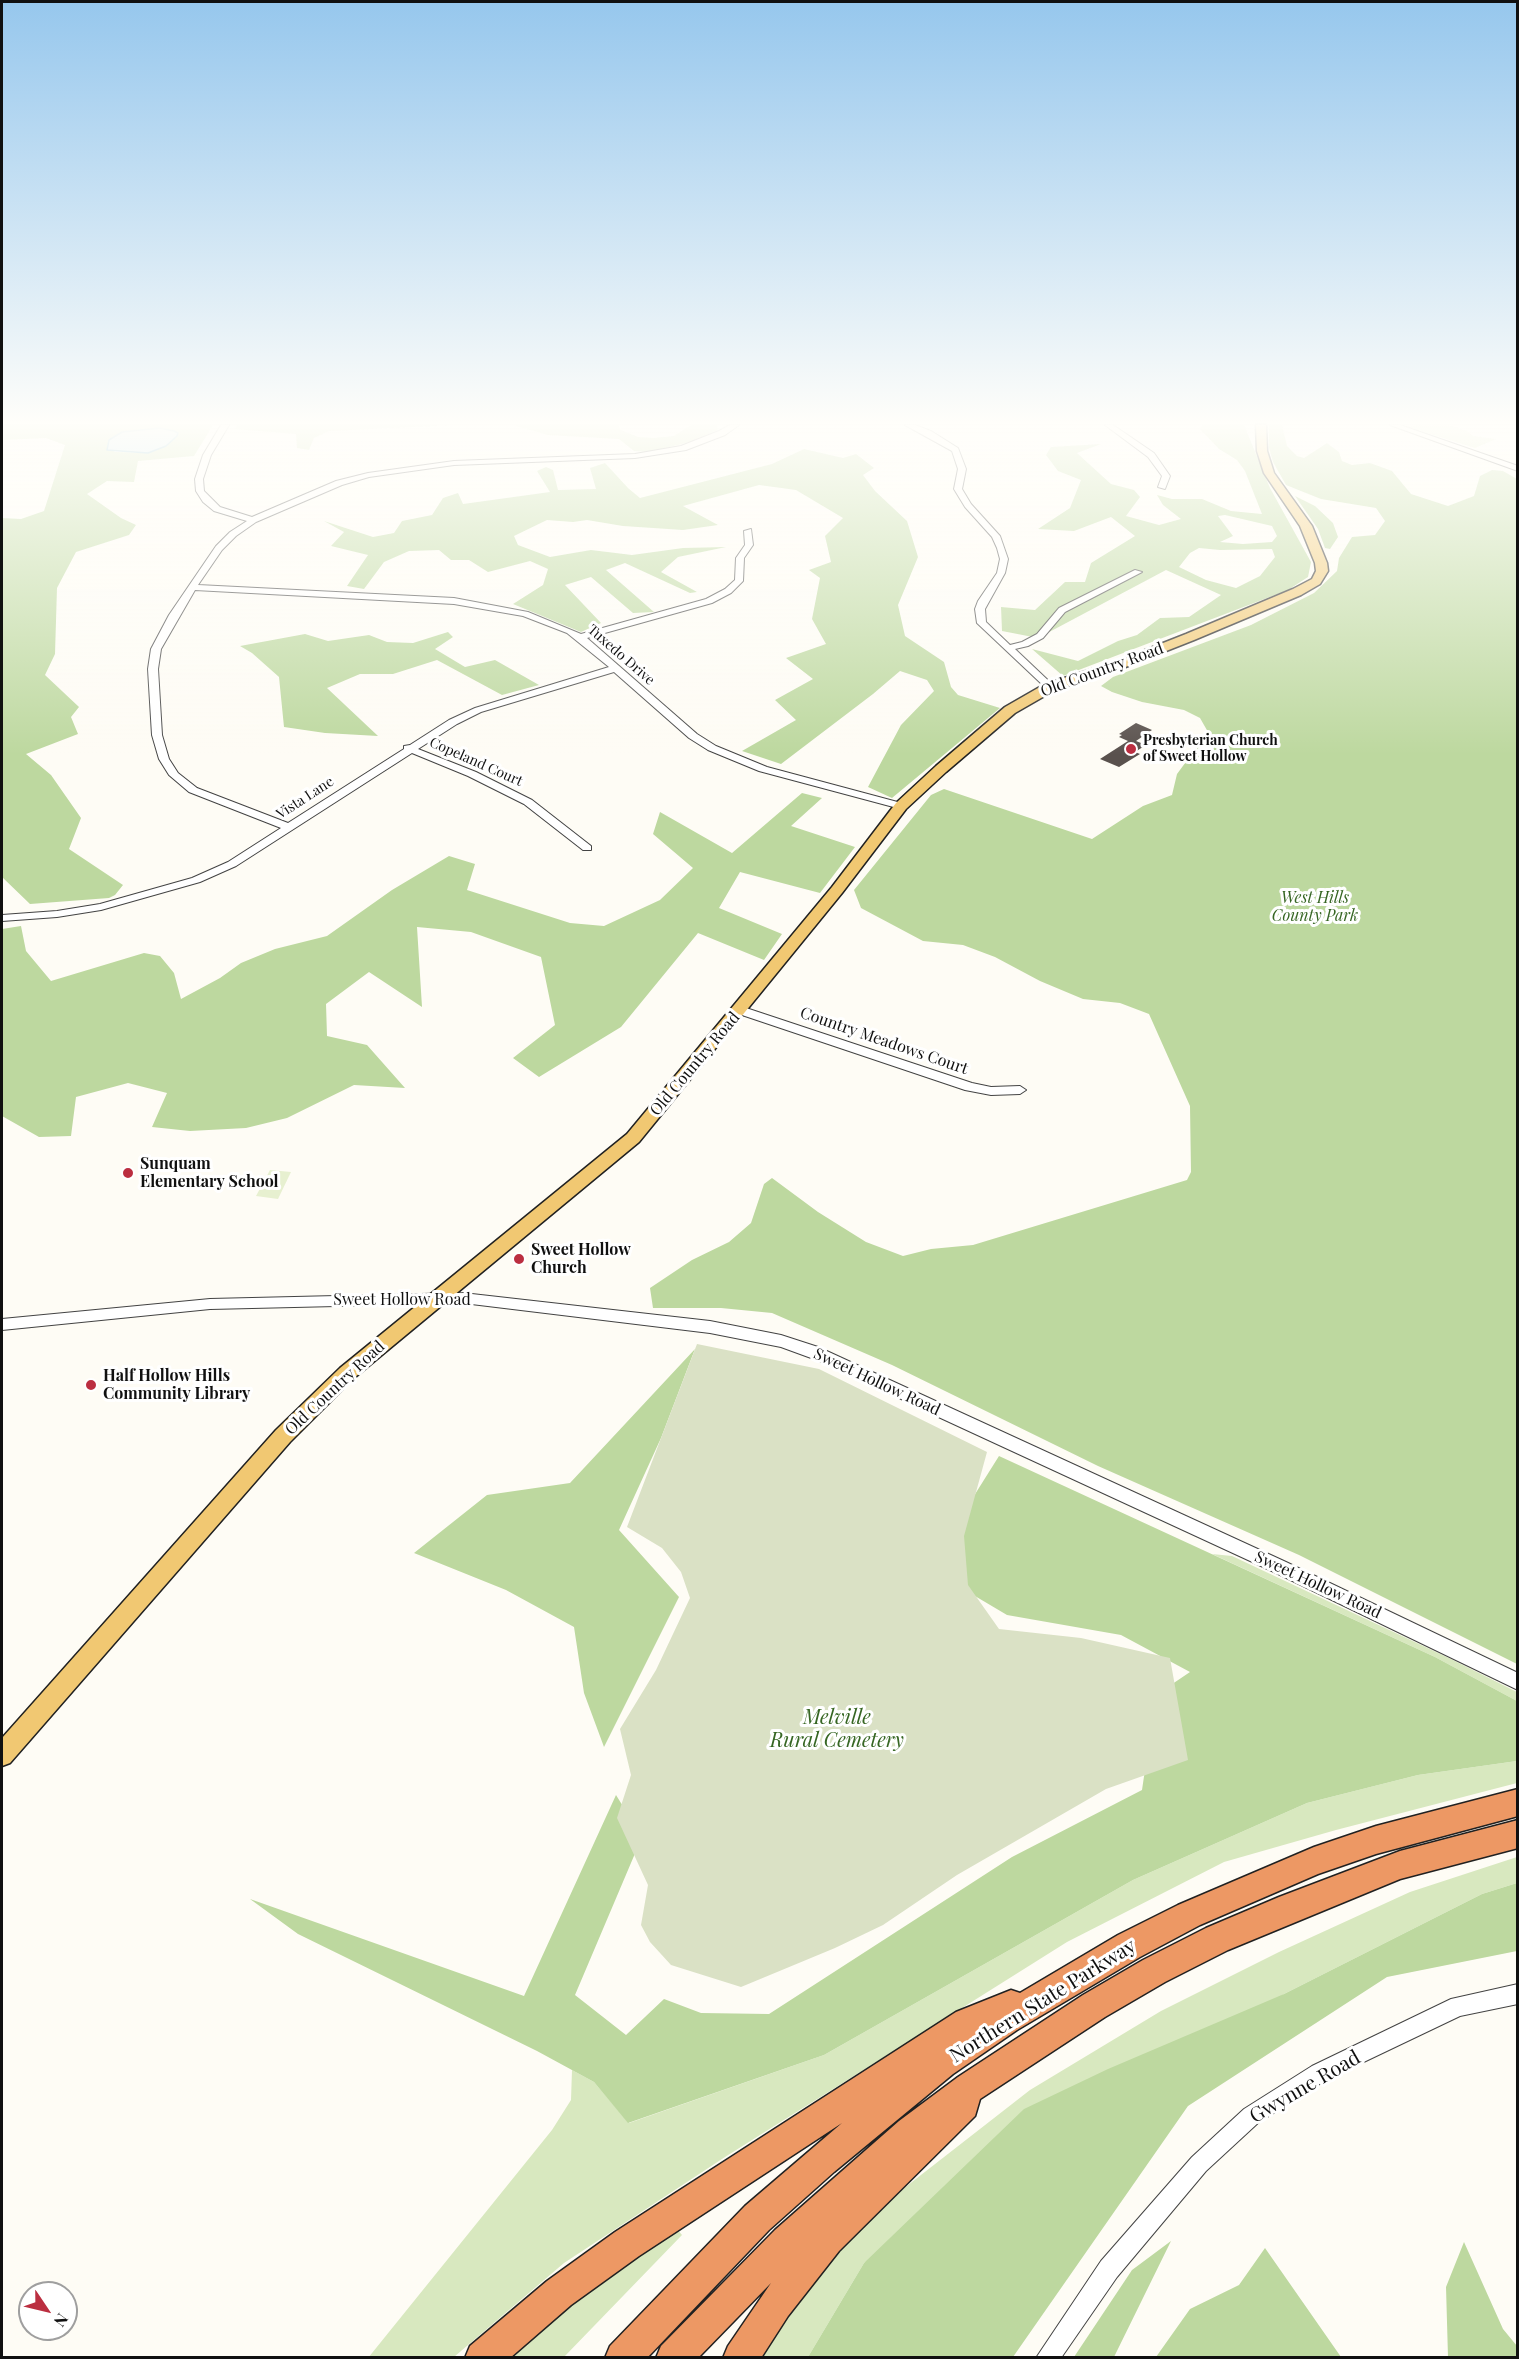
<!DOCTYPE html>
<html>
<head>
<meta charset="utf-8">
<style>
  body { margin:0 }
  #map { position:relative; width:1519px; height:2359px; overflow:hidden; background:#fefcf5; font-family:"Playfair Display",serif }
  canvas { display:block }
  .frame { position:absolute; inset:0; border:3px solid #101010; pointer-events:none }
  .north { position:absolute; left:18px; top:2281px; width:60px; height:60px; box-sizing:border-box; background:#fff; border:2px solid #9f9f9f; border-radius:50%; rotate:125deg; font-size:16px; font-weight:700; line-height:24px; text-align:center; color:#101010 }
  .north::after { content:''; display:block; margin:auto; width:21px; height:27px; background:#bb2e40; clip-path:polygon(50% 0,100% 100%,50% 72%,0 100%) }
</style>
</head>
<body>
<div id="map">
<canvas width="1519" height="2359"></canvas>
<div class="frame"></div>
<div class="north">N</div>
</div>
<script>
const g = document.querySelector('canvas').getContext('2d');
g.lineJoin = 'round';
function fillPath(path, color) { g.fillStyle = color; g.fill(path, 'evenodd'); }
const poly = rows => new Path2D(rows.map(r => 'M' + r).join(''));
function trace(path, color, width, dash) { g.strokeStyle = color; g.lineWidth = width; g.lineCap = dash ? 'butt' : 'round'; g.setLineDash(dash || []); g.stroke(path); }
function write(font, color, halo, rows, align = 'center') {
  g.font = font + ' "Playfair Display",serif'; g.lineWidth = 6; g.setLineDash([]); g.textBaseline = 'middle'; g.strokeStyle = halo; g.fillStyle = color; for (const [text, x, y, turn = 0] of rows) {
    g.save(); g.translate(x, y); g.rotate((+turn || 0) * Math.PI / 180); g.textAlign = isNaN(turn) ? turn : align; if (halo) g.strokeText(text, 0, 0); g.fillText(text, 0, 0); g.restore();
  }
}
fillPath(poly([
  [1421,425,1448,425,1467,431,1473,436,1496,439,1475,448,1408,427],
  [1212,1554,1232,1556,1451,1659,1517,1692,1517,1701,1435,1657],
  [1517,1761,1517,1783,1336,1830,1224,1862,1067,1942,725,2157,564,2263,454,2357,368,2358,552,2130,571,2100,572,2070,594,2082,629,2123,824,2055,1133,1880,1307,1803,1418,1775],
  [1517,1857,1517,1883,1482,1894,1284,1994,864,2263,808,2357,757,2358,811,2280,903,2189,1030,2090,1161,2011,1279,1952,1410,1892],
  [677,2229,682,2235,564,2357,502,2358,534,2330]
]), '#d8e8bf');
fillPath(poly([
  [2,425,213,425,194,456,138,461,134,482,107,481,87,494,121,518,136,525,129,535,76,552,57,588,55,654,45,675,79,707,71,717,78,734,26,754,51,775,81,818,69,849,123,885,115,895,109,898,30,904,2,877,2,518,21,519,44,511,65,445,46,438,2,440],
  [160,428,166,446,148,453,115,452,107,447,109,440,122,432],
  [237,425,453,425,329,431,314,438,309,450,297,448,296,434,235,429],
  [513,425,618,425,621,430,638,437,653,438,674,436,691,425,717,425,718,430,690,442,649,452,634,451,619,439,548,435],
  [1202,425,1244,425,1270,488,1311,562,1308,577,1288,590,1063,676,1032,649,1078,661,1118,641,1137,635,1160,618,1189,617,1221,595,1166,570,1038,638,1002,631,1001,607,1035,610,1065,582,1085,582,1091,563,1135,536,1111,517,1074,531,1038,529,1070,508,1081,480,1058,471,1046,455,1051,447,1101,444,1077,453,1111,484,1134,490,1140,497,1126,516,1159,525,1181,519,1163,505,1157,495,1172,499,1202,499,1231,511,1262,514,1245,471,1237,460,1219,449,1200,429],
  [1225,515,1272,526,1277,536,1272,542,1243,544,1220,542,1233,536,1218,516],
  [1199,548,1220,550,1272,549,1275,557,1260,576,1236,588,1206,580,1179,567,1190,553],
  [1269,425,1282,425,1287,446,1297,456,1304,458,1327,443,1339,452,1342,461,1352,465,1370,463,1392,471,1411,494,1448,506,1474,496,1480,476,1492,470,1503,471,1517,479,1517,1664,1299,1555,1098,1466,892,1365,772,1313,721,1308,653,1308,650,1288,692,1260,729,1242,751,1223,764,1184,772,1178,818,1212,866,1242,903,1256,931,1249,973,1245,1187,1180,1191,1172,1190,1106,1149,1014,1120,1003,1083,999,1040,981,995,957,963,945,923,941,861,908,854,890,931,795,944,789,1092,839,1143,806,1172,795,1177,774,1208,732,1200,718,1184,710,1142,702,1112,692,1101,686,1113,677,1251,625,1314,593,1337,571,1339,558,1352,537,1375,535,1385,521,1376,508,1321,499,1286,485,1273,462,1269,448],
  [804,449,843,458,856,454,874,468,863,475,875,491,907,521,918,557,898,605,905,636,944,662,951,687,958,695,1000,708,892,798,868,787,901,725,934,691,927,680,900,671,873,694,781,764,742,751,796,720,775,700,813,679,786,658,826,644,812,619,820,578,809,570,831,562,825,536,843,518,796,490,759,485,683,506,718,525,683,530,623,526,587,520,573,522,547,520,514,536,518,545,550,557,591,550,632,555,683,548,726,547,678,557,661,572,697,592,690,593,625,563,606,570,654,612,633,613,591,577,565,585,601,623,581,632,513,604,543,585,548,569,530,561,488,572,469,560,451,560,439,550,409,551,384,562,364,589,347,586,368,555,331,546,344,532,324,521,373,537,394,533,402,521,432,515,443,498,458,493,463,504,550,492,537,471,546,467,553,470,558,490,596,489,590,468,605,463,628,488,640,498,772,464],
  [1295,496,1315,506,1333,523,1338,537,1330,549,1325,548,1318,529],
  [448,632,453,637,435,649,465,667,495,660,539,685,502,695,437,660,393,674,360,674,327,688,378,736,325,733,284,727,279,677,252,653,240,646,305,634,328,641,369,635,387,642,413,643],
  [802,793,822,798,791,826,855,847,820,893,740,872,719,908,782,934,764,960,698,933,621,1027,539,1077,513,1058,555,1025,541,957,471,932,417,927,422,1007,369,972,326,1004,327,1036,367,1045,405,1088,354,1085,287,1118,246,1128,190,1131,152,1127,167,1093,128,1083,76,1097,71,1136,39,1137,2,1116,2,929,21,926,26,951,51,981,144,953,160,956,174,973,181,999,220,978,241,963,275,949,327,936,392,890,449,856,475,864,467,890,570,923,604,926,660,900,693,868,653,834,660,812,732,853],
  [695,1349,661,1438,619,1530,679,1597,604,1747,584,1693,574,1627,506,1590,414,1553,487,1495,570,1483],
  [999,1456,1435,1657,1517,1701,1517,1761,1418,1775,1307,1803,1133,1880,824,2055,628,2123,594,2082,537,2051,298,1934,250,1899,524,1996,616,1795,642,1837,575,1995,626,2035,664,1999,701,2013,769,2014,1012,1857,1142,1790,1156,1695,1190,1672,1121,1635,1007,1615,953,1583,950,1534],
  [1517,1883,1517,1951,1387,1977,1188,2106,1013,2357,808,2357,864,2263,1024,2109,1108,2069,1284,1994,1482,1894],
  [1171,2241,1114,2357,1074,2357,1132,2270],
  [1464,2242,1503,2329,1517,2346,1517,2357,1448,2357,1446,2287],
  [1265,2248,1341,2357,1156,2357,1190,2309,1239,2285]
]), '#bdd89f');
fillPath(poly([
  [697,1344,819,1369,987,1452,964,1536,968,1585,999,1629,1081,1638,1170,1658,1188,1760,1106,1789,957,1875,883,1925,835,1948,741,1987,671,1965,650,1942,641,1925,648,1885,617,1818,631,1775,620,1729,656,1670,690,1598,681,1572,662,1548,627,1527]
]), '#dae1c5');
fillPath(poly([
  [270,1170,291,1172,278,1199,256,1196]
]), '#e7f0d0');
const water = poly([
  [160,428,174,431,178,433,177,436,166,446,148,453,107,450,109,440,122,432,160,428]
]);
fillPath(water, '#bbe3f4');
trace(water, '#469ec7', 1.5);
fillPath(poly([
  [1136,723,1152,730,1136,741,1146,745,1135,752,1140,754,1119,767,1100,759,1128,741,1119,737,1122,735,1119,734]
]), '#59514d');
const minor = poly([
  [221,425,229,425,211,455,203,479,204,491,220,507,252,517,336,481,368,473,454,461,635,454,681,446,719,431,730,425,739,425,725,435,686,450,635,458,454,465,369,477,342,485,256,522,236,536,222,550,198,585,454,598,528,612,581,634,706,599,725,589,735,580,736,558,745,545,744,531,751,529,753,545,744,558,743,581,731,593,712,603,587,638,697,734,716,746,767,767,905,804,906,806,901,809,759,771,708,750,689,738,614,672,481,712,457,724,418,749,476,772,532,800,591,846,591,850,583,850,524,804,468,776,412,753,236,866,200,882,101,910,57,917,2,921,2,915,57,911,100,904,192,878,228,862,281,828,189,792,169,775,159,759,152,735,148,669,151,649,169,615,216,546,230,532,247,521,214,511,203,502,196,491,195,479,203,455,221,425],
  [195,590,454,604,523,616,567,633,609,667,475,708,449,720,410,745,404,746,404,749,288,823,197,788,178,773,169,759,162,735,158,669,161,649,195,590],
  [905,425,915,425,931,431,958,448,966,469,962,489,971,504,1000,536,1008,559,1005,573,985,609,986,622,1010,645,1022,642,1037,634,1059,608,1135,570,1142,572,1065,612,1043,638,1028,646,1015,649,1053,685,1053,689,1047,689,977,623,975,609,978,601,997,573,1000,559,997,548,992,537,965,507,954,489,958,469,952,451,905,425],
  [1105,425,1113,425,1154,453,1170,476,1165,489,1158,487,1162,476,1148,457,1105,425],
  [1390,425,1400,425,1518,466,1518,471,1390,425],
  [740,1006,972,1083,991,1087,1020,1086,1026,1090,1020,1094,991,1095,965,1090,736,1013,734,1010,740,1006],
  [463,1293,710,1321,781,1335,818,1347,1286,1562,1518,1673,1518,1690,1274,1572,919,1408,844,1370,781,1347,710,1333,463,1303,210,1309,2,1330,2,1319,210,1299,463,1293],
  [1518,1984,1518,2004,1460,2016,1326,2080,1258,2123,1206,2171,1117,2277,1061,2358,1036,2358,1101,2261,1192,2157,1244,2109,1312,2066,1451,1999,1518,1984]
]);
const major = poly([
  [1256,425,1266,425,1267,451,1274,473,1312,526,1327,563,1328,571,1320,584,1301,595,1194,640,1123,668,1055,690,1015,713,946,772,906,809,842,893,639,1142,354,1378,290,1442,10,1763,2,1766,2,1738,276,1430,340,1368,627,1134,832,887,896,803,936,766,1005,707,1045,684,1115,662,1186,634,1293,589,1312,579,1316,571,1315,563,1300,526,1264,473,1257,451,1256,425]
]);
const highway = poly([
  [1518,1789,1518,1816,1376,1854,1318,1874,1200,1925,1140,1957,1017,2030,953,2074,834,2172,769,2230,647,2358,605,2358,610,2346,745,2206,842,2123,639,2256,571,2305,510,2358,465,2358,470,2346,547,2281,615,2232,956,2012,1011,1990,1020,1993,1118,1935,1178,1905,1314,1847,1376,1826,1518,1789],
  [1518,1820,1518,1848,1400,1879,1228,1950,1165,1982,1105,2017,980,2099,975,2116,839,2251,788,2316,761,2358,723,2358,728,2346,771,2283,698,2358,656,2358,661,2346,775,2230,899,2121,958,2077,1083,1995,1143,1960,1206,1928,1279,1897,1400,1851,1518,1820]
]);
trace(minor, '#434343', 2);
trace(major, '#212121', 3);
trace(highway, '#212121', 3);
fillPath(minor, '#fff');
fillPath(major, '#f1c872');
fillPath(highway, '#ed9864');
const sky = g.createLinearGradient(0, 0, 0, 755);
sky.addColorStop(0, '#96c7ed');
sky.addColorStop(0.56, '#fffefa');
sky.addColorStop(1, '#fffefa00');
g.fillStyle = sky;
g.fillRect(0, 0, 1519, 755);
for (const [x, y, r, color] of [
  [1131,749,6,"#bb2e40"],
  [128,1173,6,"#bb2e40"],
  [519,1259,6,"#bb2e40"],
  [91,1385,6,"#bb2e40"]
]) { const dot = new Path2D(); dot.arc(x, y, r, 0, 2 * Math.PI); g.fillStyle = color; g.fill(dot); trace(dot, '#fff', 2); }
write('14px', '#101010', '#fff', [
  ["Tuxedo Drive",621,655,41],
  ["Copeland Court",476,762,24],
  ["Vista Lane",305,798,-33]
]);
write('bold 14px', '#101010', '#fff', [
  ["Presbyterian Church",1143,741],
  ["of Sweet Hollow",1143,757]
], 'left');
write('16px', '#101010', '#fff', [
  ["Old Country Road",1102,670,-20],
  ["Country Meadows Court",884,1041,19],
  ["Old Country Road",695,1064,-50],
  ["Sweet Hollow Road",402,1300],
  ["Sweet Hollow Road",877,1382,25],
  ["Old Country Road",335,1388,-43],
  ["Sweet Hollow Road",1318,1585,25]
]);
write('italic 16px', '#366623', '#fff', [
  ["West Hills",1315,898],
  ["County Park",1315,916]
]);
write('bold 16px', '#101010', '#fff', [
  ["Sunquam",140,1164],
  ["Elementary School",140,1182],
  ["Sweet Hollow",531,1250],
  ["Church",531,1268],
  ["Half Hollow Hills",103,1376],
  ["Community Library",103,1394]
], 'left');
write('italic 20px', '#366623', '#fff', [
  ["Melville",837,1718],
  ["Rural Cemetery",837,1741]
]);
write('20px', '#101010', '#fff', [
  ["Northern State Parkway",1043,2001,-32],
  ["Gwynne Road",1305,2087,-30]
]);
</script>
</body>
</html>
